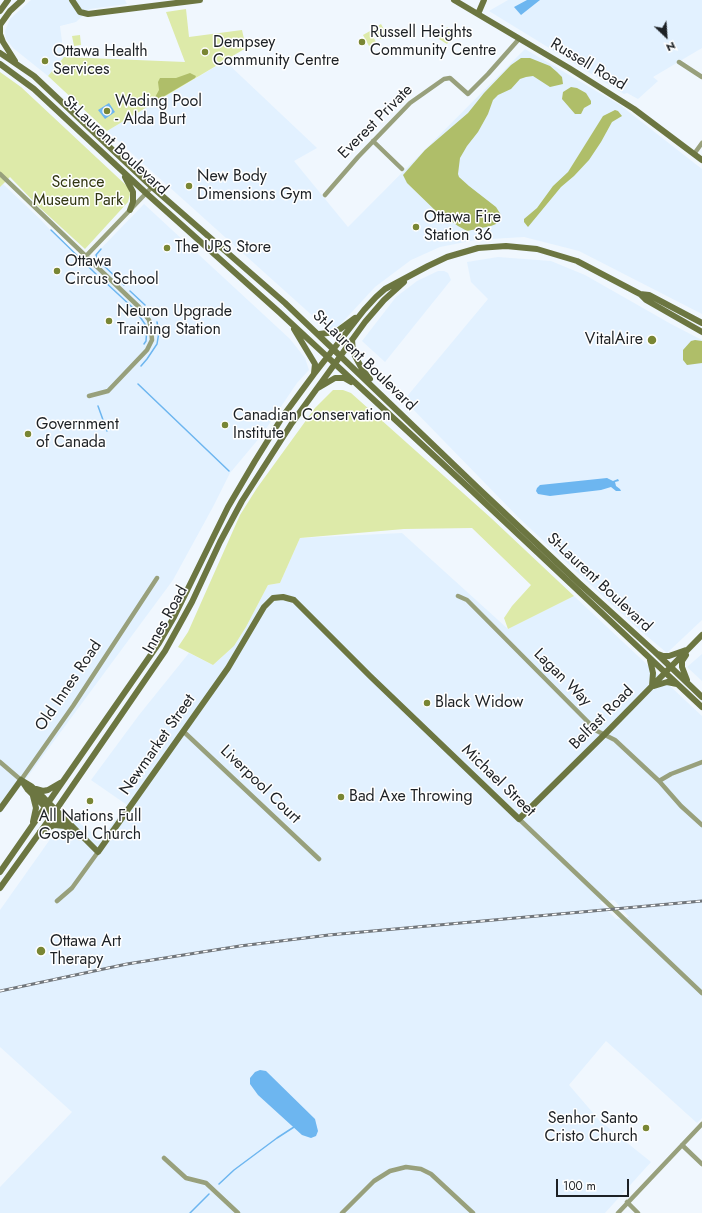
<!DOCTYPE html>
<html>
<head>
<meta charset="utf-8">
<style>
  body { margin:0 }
  #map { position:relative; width:702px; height:1213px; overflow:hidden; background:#f0f7fe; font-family:Jost,sans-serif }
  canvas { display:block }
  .north { position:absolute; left:646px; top:16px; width:40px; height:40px; -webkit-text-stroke:3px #fff; paint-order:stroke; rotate:155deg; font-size:11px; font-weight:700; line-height:16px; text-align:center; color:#1d2125 }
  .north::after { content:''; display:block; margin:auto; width:14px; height:18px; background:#1d2125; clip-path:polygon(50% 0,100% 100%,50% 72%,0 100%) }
  .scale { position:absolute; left:556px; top:1179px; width:73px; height:18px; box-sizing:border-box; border:2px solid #1d2125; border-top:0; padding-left:5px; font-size:12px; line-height:14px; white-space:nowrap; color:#1d2125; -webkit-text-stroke:3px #fff; paint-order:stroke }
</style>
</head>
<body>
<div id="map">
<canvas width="702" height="1213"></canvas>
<div class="north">N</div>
<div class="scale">100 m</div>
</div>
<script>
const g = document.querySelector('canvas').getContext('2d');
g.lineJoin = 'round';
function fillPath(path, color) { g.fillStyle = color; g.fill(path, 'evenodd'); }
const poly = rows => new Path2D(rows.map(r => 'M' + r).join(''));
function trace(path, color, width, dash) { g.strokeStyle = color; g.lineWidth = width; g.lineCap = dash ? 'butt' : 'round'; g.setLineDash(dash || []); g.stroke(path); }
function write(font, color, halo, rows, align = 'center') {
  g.font = font + ' Jost,sans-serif'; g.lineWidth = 3; g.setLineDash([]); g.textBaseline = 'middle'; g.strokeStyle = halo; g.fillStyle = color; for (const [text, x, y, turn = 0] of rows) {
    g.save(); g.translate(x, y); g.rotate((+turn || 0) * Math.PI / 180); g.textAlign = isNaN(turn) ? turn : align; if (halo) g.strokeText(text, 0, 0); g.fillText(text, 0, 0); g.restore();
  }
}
fillPath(poly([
  [31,0,125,0,127,4,90,9,76,22,60,26,64,57,48,76,13,48,6,39,5,31,10,19],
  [508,0,702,0,702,48,653,77,658,81,638,99,627,93,624,94,489,11],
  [525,49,620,105,702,169,702,314,579,251,524,237,475,240,440,247,411,260,375,287,339,326,331,329,325,327,107,131,225,61,317,148,294,161,348,227],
  [3,184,41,220,84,266,144,204,290,339,305,358,309,370,297,383,261,436,230,473,214,505,173,580,0,814,0,187],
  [498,257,551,261,585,275,671,324,702,340,702,620,667,653,636,627,519,518,404,400,488,299,471,282,467,262],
  [438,271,444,271,448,273,451,280,385,362,362,341,396,297,417,281],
  [402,533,508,629,574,596,702,716,702,1118,697,1123,606,1041,569,1085,600,1121,651,1162,605,1213,0,1213,0,1187,72,1112,0,1047,0,910,68,814,96,836,103,836,127,805,91,780,139,715,189,653,213,665,234,646,246,627,268,585,280,583,300,538],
  [614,900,629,917,616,919,599,902],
  [702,654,702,681,687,667]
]), '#e2f1ff');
fillPath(poly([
  [186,9,189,37,242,30,246,48,107,131,48,76,64,57,185,62,166,12],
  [381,24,387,35,380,39,374,28],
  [447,27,455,32,451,39,447,44,439,39],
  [370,31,376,42,369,46,363,35],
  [80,35,81,45,74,46,72,36],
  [0,72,21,87,128,187,130,194,128,202,85,249,39,207,10,177,0,187],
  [333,390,343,390,351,393,491,518,574,596,508,629,504,618,512,606,531,585,472,528,404,529,300,538,280,583,268,585,246,627,234,646,213,665,178,647,188,632,240,515,257,488,315,408]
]), '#ddeaa9');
fillPath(poly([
  [521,58,530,58,550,66,557,72,562,77,563,84,550,87,533,76,526,77,520,79,511,89,498,95,493,100,488,114,478,132,467,146,460,158,458,174,459,177,469,186,496,207,501,215,496,224,491,226,467,231,458,226,447,218,441,216,407,183,403,175,425,150,468,113,484,93,511,65],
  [190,73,196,76,195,78,156,101,153,101,159,90,158,82,160,78,176,78],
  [571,87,577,88,586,93,591,101,591,104,584,108,581,114,575,114,562,99,563,92],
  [615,110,618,111,622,116,612,122,601,142,589,160,574,176,561,187,528,227,524,222,524,219,537,208,553,186,568,172,603,116],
  [695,340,702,341,702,363,687,365,683,360,683,350,691,341]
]), '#afbe69');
fillPath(poly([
  [527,0,540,0,521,15,514,7],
  [109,103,115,112,105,119,98,110],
  [607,478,613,481,618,479,619,481,615,482,616,486,620,489,621,491,616,491,611,487,601,490,550,496,538,494,536,491,537,488,540,485],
  [260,1070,266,1071,315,1119,318,1131,316,1136,311,1138,302,1135,258,1095,250,1084,250,1078,255,1072]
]), '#6db6f0');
trace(poly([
  [51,230,96,274],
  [101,249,96,255,99,261,124,285],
  [103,280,132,307],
  [130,291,145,305],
  [138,314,147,327,146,341,144,344],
  [141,366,147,359,157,344,159,332,157,322],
  [138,384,229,471],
  [98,406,107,431],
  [219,1184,234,1170,277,1138,294,1127],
  [190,1213,209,1194]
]), '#6db6f0', 1.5);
trace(poly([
  [679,62,702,77],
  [373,141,402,169],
  [694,154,702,143],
  [0,174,139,307,149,320,151,328,152,340,147,350,108,391,89,396],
  [325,195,358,157,410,103,444,79,450,78,468,94,488,74,519,39],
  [86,256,152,187],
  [458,596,467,600,597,731,615,740,659,781,681,806,702,825],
  [183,731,319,859],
  [0,762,21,780,73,706,157,578],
  [659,781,671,774,702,762],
  [519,819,702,993],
  [57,901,72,888,98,852],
  [682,1145,702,1164],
  [164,1158,186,1178,206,1183,238,1213],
  [627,1202,638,1213],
  [342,1213,374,1181,390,1171,406,1167,421,1169,431,1174,473,1213],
  [618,1213,702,1124]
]), '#98a07c', 4.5);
trace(poly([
  [72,0,80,12,88,14,200,0],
  [454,0,569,68,634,109,702,160],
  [0,11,8,0],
  [478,14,484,0],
  [0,25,0,34,3,42,15,61],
  [0,25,10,11,22,0],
  [0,53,34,76,152,187,285,303,479,489,580,584,655,652,702,697],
  [0,64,34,89,146,193,279,312,471,490,702,707],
  [125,177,133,192,133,202,130,210],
  [640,294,649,295,702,323],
  [294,329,315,364,314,373],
  [319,334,336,332,355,318],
  [352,340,353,352,362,369,370,379],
  [318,388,335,378,344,378,351,382],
  [658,654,663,656,669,656,686,650],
  [686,655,682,661,682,667,687,680],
  [650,660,653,673,652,686],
  [654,686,667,682,677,684],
  [21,780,31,786,44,798,98,852,228,668,264,607,273,598,283,597,294,600,370,676,519,819,605,734,702,635],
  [22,781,28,790,52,814,70,831,79,837],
  [36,789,43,791,48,790,60,783],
  [0,809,21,780],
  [33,822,36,808,33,796],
  [40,832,54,825,65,826],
  [0,872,159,643,174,617,228,507,255,461,283,416,314,374,364,310,376,297,385,289,428,266,447,257,478,248,506,246,537,249,577,261,640,294,646,300,702,332],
  [0,888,56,810,165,651,192,602,220,542,242,501,292,423,365,322,384,300,404,282]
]), '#6c7641', 6);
const rail = poly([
  [0,991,127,964,240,946,329,935,702,901]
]);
trace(rail, '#71767b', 3);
trace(rail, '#fff', 1.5, [4.5]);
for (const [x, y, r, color] of [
  [362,42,4,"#798634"],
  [205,52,4,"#798634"],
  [45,61,4,"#798634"],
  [107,111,4,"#798634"],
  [189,186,4,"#798634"],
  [416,227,4,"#798634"],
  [167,248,4,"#798634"],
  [57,271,4,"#798634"],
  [109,321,4,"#798634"],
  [652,340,5,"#798634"],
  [225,425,4,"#798634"],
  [28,434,4,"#798634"],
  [427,703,4,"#798634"],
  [341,797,4,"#798634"],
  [90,801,4,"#798634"],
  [41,951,5,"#798634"],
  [646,1128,4,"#798634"]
]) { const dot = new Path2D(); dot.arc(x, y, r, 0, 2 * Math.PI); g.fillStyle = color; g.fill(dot); trace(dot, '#fff', 1.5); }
write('16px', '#1d2125', '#fff', [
  ["Russell Heights",370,33],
  ["Community Centre",370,51],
  ["Dempsey",213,43],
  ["Community Centre",213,61],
  ["Ottawa Health",53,52],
  ["Services",53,70],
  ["Wading Pool",115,102],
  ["- Alda Burt",115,120],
  ["New Body",197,177],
  ["Dimensions Gym",197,195],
  ["Ottawa Fire",424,218],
  ["Station 36",424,236],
  ["The UPS Store",175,248],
  ["Ottawa",65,262],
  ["Circus School",65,280],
  ["Neuron Upgrade",117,312],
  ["Training Station",117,330],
  ["VitalAire",643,340,"right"],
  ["Canadian Conservation",233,416],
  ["Institute",233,434],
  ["Government",36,425],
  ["of Canada",36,443],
  ["Black Widow",435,703],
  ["Bad Axe Throwing",349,797],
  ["All Nations Full",90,817,"center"],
  ["Gospel Church",90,835,"center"],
  ["Ottawa Art",50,942],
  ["Therapy",50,960],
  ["Senhor Santo",638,1119,"right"],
  ["Cristo Church",638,1137,"right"]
], 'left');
write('16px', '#1d2125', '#fff', [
  ["Russell Road",588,65,31],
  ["Everest Private",376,122,-45],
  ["St-Laurent Boulevard",115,146,43],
  ["St-Laurent Boulevard",364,361,44],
  ["St-Laurent Boulevard",599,583,43],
  ["Innes Road",166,620,-61],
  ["Lagan Way",562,678,45],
  ["Old Innes Road",69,686,-56],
  ["Belfast Road",602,718,-45],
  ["Newmarket Street",158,745,-55],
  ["Michael Street",498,781,44],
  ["Liverpool Court",260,785,44]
]);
write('16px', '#313612', '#fff', [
  ["Science",78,183],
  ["Museum Park",78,201]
]);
</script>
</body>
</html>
